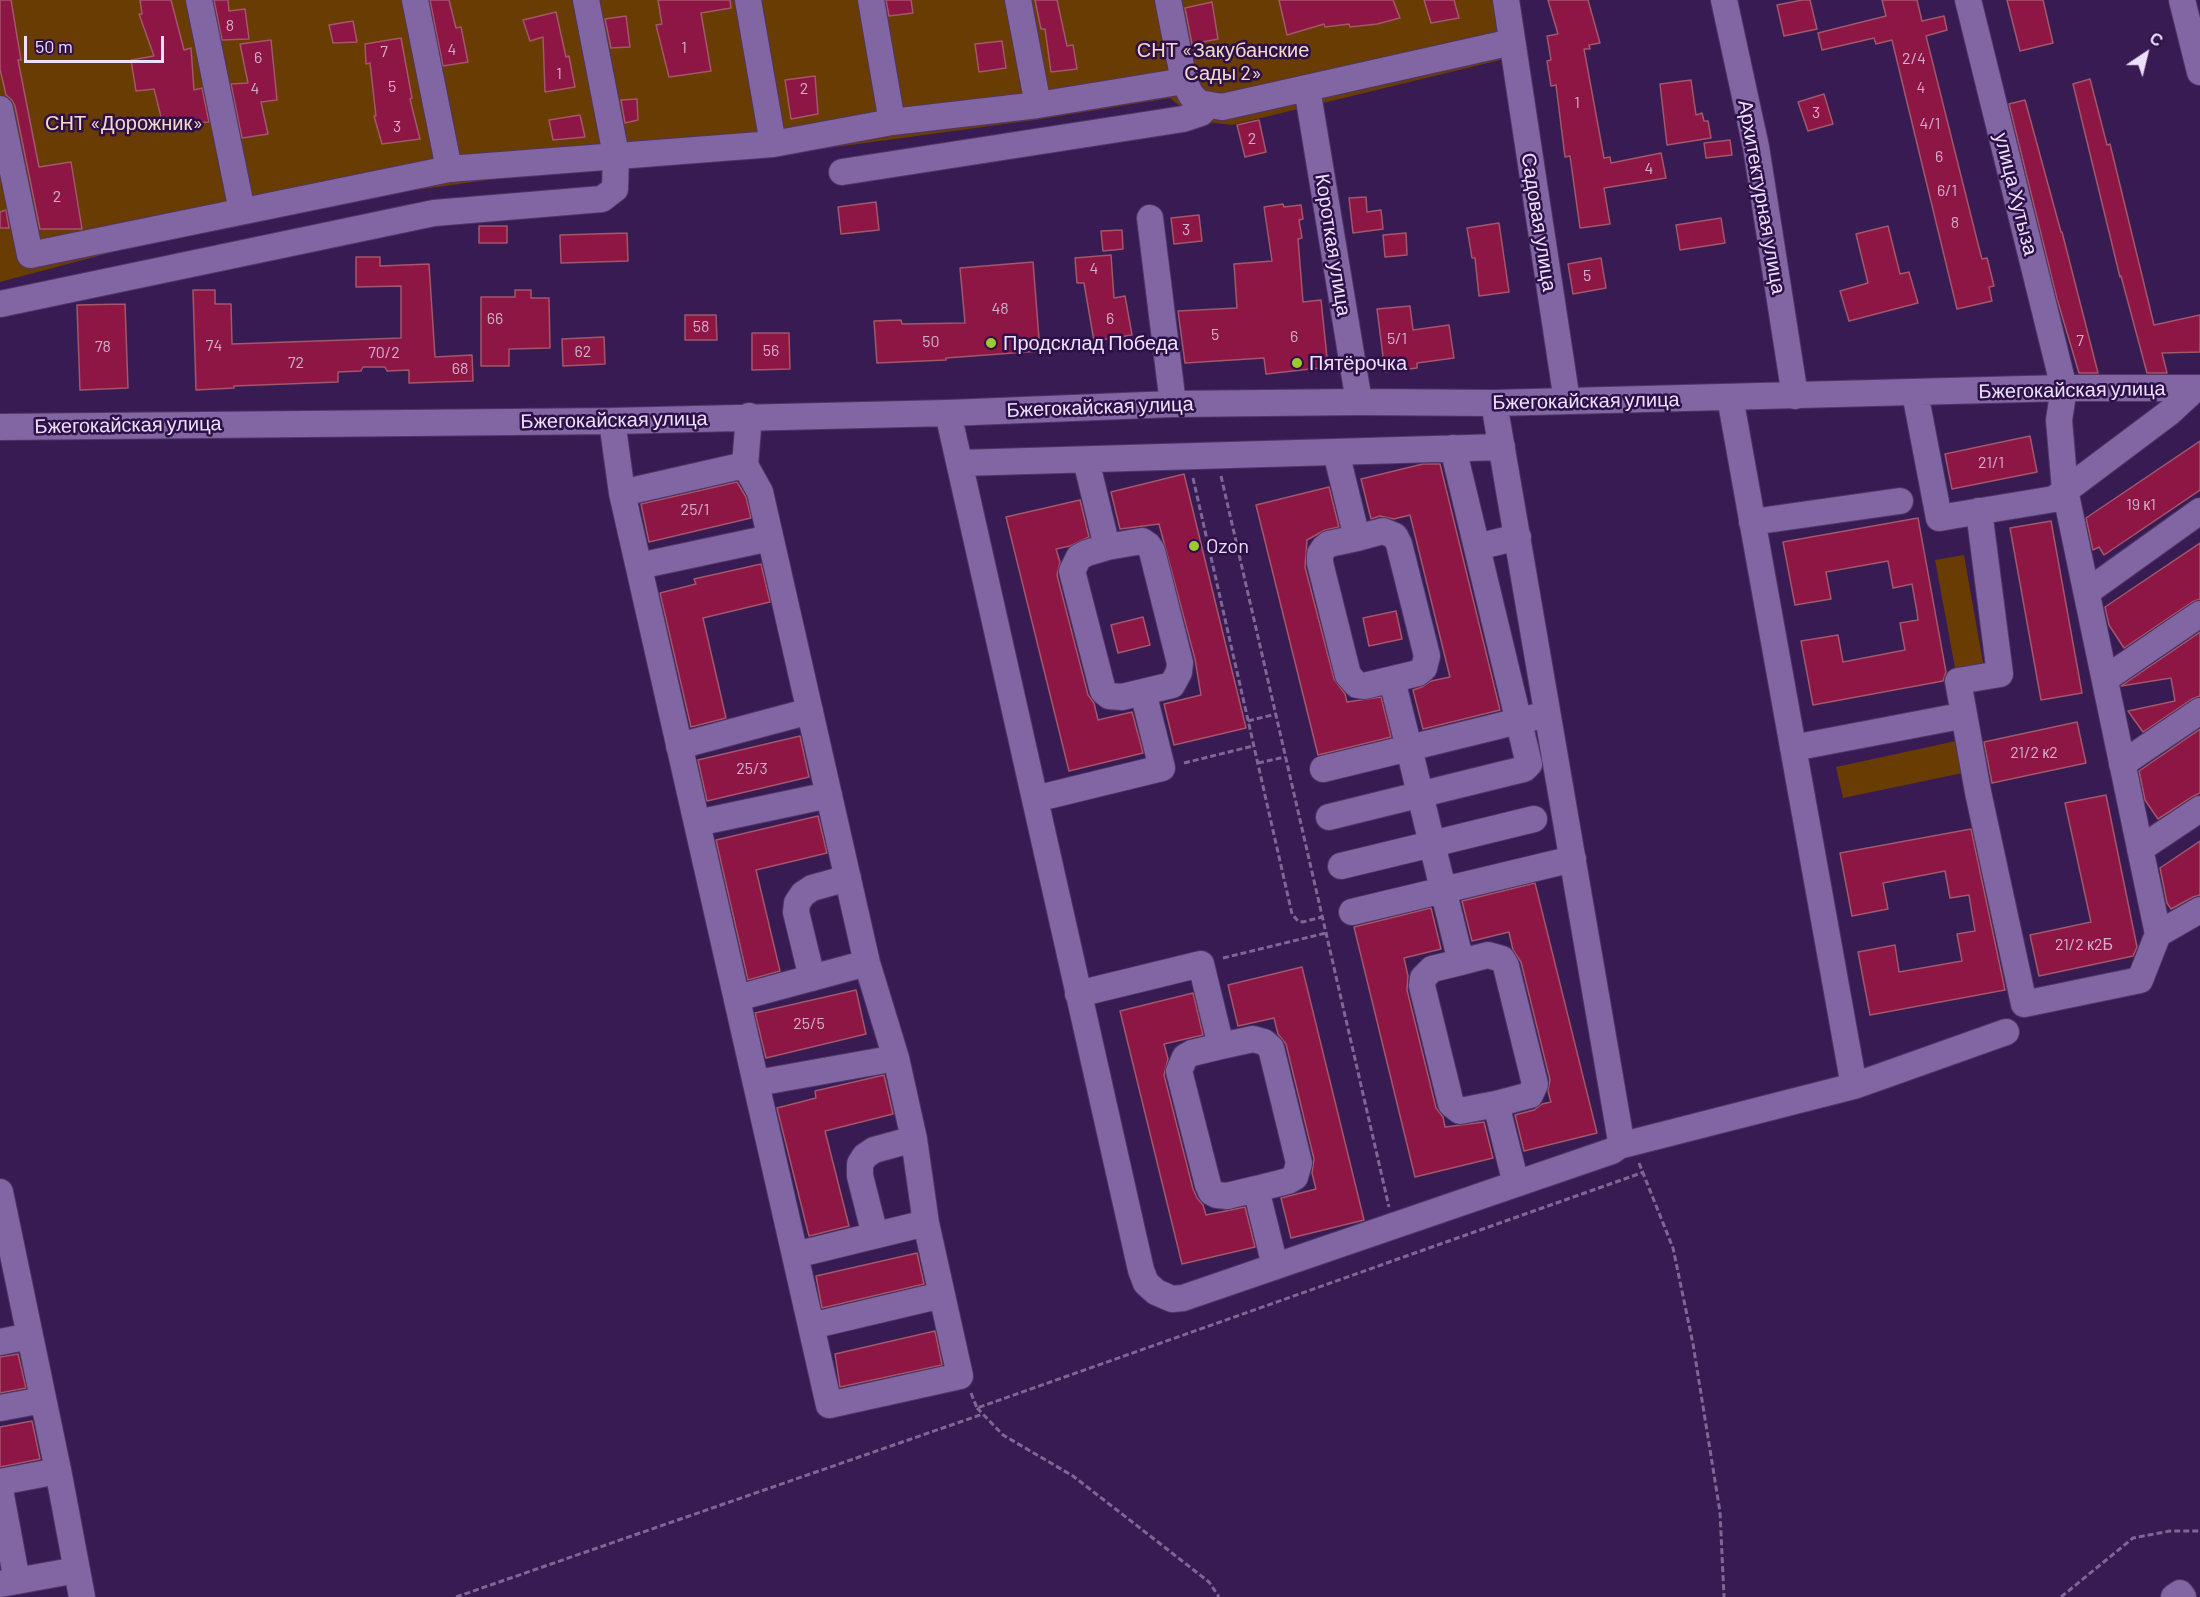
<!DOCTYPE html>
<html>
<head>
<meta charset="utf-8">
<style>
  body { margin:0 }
  #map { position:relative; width:2200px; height:1597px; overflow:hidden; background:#381b53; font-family:Barlow,sans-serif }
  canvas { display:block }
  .north { position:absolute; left:2116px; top:24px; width:60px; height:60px; -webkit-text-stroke:4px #2e1048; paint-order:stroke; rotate:35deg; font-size:16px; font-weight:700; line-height:24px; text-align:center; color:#ece0fc }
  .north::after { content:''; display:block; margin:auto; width:21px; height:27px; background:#ece0fc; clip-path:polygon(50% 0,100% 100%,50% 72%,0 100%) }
  .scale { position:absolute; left:24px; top:36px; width:140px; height:27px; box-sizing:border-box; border:3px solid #ece0fc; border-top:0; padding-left:8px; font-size:18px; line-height:21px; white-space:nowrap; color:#ece0fc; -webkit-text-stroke:4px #2e1048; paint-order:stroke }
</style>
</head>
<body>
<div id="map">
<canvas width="2200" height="1597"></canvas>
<div class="north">С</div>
<div class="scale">50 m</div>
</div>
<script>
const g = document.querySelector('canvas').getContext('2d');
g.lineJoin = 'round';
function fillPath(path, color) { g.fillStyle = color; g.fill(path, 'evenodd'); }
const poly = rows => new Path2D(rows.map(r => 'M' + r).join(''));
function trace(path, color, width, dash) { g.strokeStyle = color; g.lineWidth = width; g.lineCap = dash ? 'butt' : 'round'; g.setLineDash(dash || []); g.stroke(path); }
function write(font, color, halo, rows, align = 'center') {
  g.font = font + ' Barlow,sans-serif'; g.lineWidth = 5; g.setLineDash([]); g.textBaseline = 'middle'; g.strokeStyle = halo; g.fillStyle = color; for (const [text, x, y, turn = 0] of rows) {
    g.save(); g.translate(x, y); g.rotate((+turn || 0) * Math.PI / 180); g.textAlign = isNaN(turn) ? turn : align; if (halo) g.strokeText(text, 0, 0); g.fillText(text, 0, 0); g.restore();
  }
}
fillPath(poly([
  [0,0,1520,0,1517,56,1232,125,1198,121,1170,98,1042,119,770,156,531,174,344,200,128,248,0,282],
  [1964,555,1984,668,1956,673,1935,560],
  [1956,741,1963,773,1843,798,1836,767]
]), '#683c02');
const building = poly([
  [0,0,11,0,21,60,18,60,39,167,71,162,82,229,40,229,15,106,12,100,6,95,0,69,0,0],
  [140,0,171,0,184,50,191,48,194,90,202,88,209,122,163,125,154,89,136,91,131,60,154,56,139,14,142,14,140,0],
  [214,0,228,0,229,11,245,9,249,39,222,40,214,0],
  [430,0,449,0,456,28,461,27,468,62,443,66,430,0],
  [658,0,730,0,731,8,701,13,711,71,669,77,656,25,662,24,658,0],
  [886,0,911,0,913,13,889,16,886,0],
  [1035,0,1057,0,1067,46,1073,45,1077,69,1051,72,1045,29,1041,29,1035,0],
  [1279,0,1393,0,1400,18,1377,24,1350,27,1349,24,1325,27,1324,24,1287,35,1279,0],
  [1424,0,1454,0,1459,18,1431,23,1424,0],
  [1548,0,1588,0,1600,43,1589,45,1590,49,1584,49,1604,158,1610,157,1611,163,1661,153,1666,178,1604,188,1610,224,1580,228,1570,156,1565,157,1556,85,1551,86,1547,61,1551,60,1547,36,1558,34,1548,0],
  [1802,0,1810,0,1817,29,1784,36,1777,5,1802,0],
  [1882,0,1917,0,1922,21,1944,16,1947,30,1926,36,1979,248,1982,259,1987,258,1994,286,1989,287,1992,301,1957,309,1892,40,1876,44,1874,38,1822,50,1818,33,1886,16,1882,0],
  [2007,0,2043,0,2053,43,2020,51,2007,0],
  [1212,2,1218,39,1192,44,1185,8,1212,2],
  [556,12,566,57,569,56,575,87,545,92,543,37,530,41,523,20,556,12],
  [626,16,630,47,611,48,605,19,626,16],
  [353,21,357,42,333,43,329,25,353,21],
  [401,38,412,98,410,99,420,139,382,144,374,116,376,116,370,63,366,64,365,44,401,38],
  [271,40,277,100,261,102,268,134,242,138,231,84,248,83,240,44,271,40],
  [1002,41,1006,68,979,72,975,44,1002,41],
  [815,76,818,114,791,119,785,80,815,76],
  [2090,79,2107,145,2110,144,2154,325,2200,315,2200,352,2162,353,2167,373,2147,373,2121,276,2120,277,2073,84,2090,79],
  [1691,80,1696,115,1702,113,1704,121,1708,121,1711,138,1667,145,1660,84,1691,80],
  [1824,94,1833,124,1808,131,1798,102,1824,94],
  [637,99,638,120,625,123,621,100,637,99],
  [2025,100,2061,232,2062,232,2098,373,2079,373,2057,299,2009,104,2025,100],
  [580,115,585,137,553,140,549,120,580,115],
  [1259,120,1266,152,1245,157,1237,125,1259,120],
  [1730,140,1732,155,1706,158,1704,143,1730,140],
  [1366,197,1367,212,1381,210,1383,229,1353,233,1349,198,1366,197],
  [876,202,879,230,841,234,838,207,876,202],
  [1283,204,1284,207,1301,205,1303,219,1299,220,1302,238,1298,239,1303,302,1321,300,1328,367,1266,374,1264,358,1185,363,1178,311,1237,308,1234,264,1272,261,1264,207,1283,204],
  [6,210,9,228,0,228,0,212,6,210],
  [1199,215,1202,241,1174,244,1171,218,1199,215],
  [1721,218,1725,243,1680,250,1676,225,1721,218],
  [1499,223,1509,292,1479,296,1475,258,1472,258,1467,228,1499,223],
  [479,226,507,226,507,243,479,243,479,226],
  [1888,226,1900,274,1909,272,1918,303,1849,321,1840,291,1868,283,1856,234,1888,226],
  [1122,230,1123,249,1103,251,1101,231,1122,230],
  [627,233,628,261,561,263,560,235,627,233],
  [1406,233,1407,255,1385,257,1383,235,1406,233],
  [1111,255,1114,298,1125,296,1132,335,1094,341,1084,283,1077,283,1075,258,1111,255],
  [356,257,380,257,380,266,429,264,435,357,472,355,473,381,409,383,409,370,387,371,385,367,363,367,361,371,338,372,338,382,234,386,234,388,196,390,193,290,215,290,215,304,231,304,232,344,401,338,401,286,356,287,356,257],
  [1601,258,1606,288,1573,294,1568,264,1601,258],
  [1033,262,1040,351,946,358,946,360,877,363,874,321,901,320,902,324,965,323,960,268,1033,262],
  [515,290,531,290,531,298,549,298,550,348,509,349,509,366,481,366,481,297,515,297,515,290],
  [125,304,128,388,80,390,77,305,125,304],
  [1410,306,1413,330,1449,325,1454,358,1417,363,1417,368,1385,372,1377,309,1410,306],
  [685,315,716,315,717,340,685,340,685,315],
  [752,333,789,333,790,369,752,370,752,333],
  [604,337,605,364,563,366,562,339,604,337],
  [2030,436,2037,472,1952,489,1945,454,2030,436],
  [2200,441,2200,490,2104,555,2099,547,2093,550,2086,518,2200,441],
  [1423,464,1440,464,1500,710,1423,729,1413,690,1422,687,1431,681,1450,677,1410,515,1394,519,1380,516,1371,519,1361,479,1423,464],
  [1184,474,1246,728,1174,745,1164,704,1201,695,1195,659,1159,524,1120,529,1111,492,1184,474],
  [737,482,746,497,751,518,649,542,641,504,737,482],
  [1329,487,1339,527,1325,530,1307,540,1305,567,1334,679,1345,694,1347,702,1381,697,1391,737,1318,755,1256,505,1329,487],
  [1080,500,1089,537,1070,546,1056,549,1060,562,1057,575,1088,695,1094,703,1098,720,1132,712,1143,753,1069,771,1006,517,1080,500],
  [1918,518,1946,672,1943,681,1813,705,1801,641,1838,635,1843,662,1905,650,1900,623,1918,620,1917,612,1912,584,1893,588,1888,561,1826,572,1831,599,1795,605,1783,542,1918,518],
  [2051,521,2082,693,2041,700,2010,528,2051,521],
  [2200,543,2200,599,2192,602,2124,648,2109,625,2105,607,2200,543],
  [761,564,770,602,703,618,726,718,691,727,660,593,696,584,694,579,761,564],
  [1396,611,1402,639,1369,646,1363,618,1396,611],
  [1143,617,1150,645,1118,653,1111,625,1143,617],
  [2200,632,2200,696,2192,699,2143,732,2128,711,2175,701,2171,678,2121,686,2200,632],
  [2077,722,2086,763,1992,783,1984,742,2077,722],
  [2200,729,2200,793,2192,797,2158,819,2145,800,2139,771,2200,729],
  [800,736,809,777,707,801,698,760,800,736],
  [2106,795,2137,947,2133,956,2039,976,2030,935,2091,922,2065,803,2106,795],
  [818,816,827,853,756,870,780,971,748,980,716,840,818,816],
  [1971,829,2005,990,1870,1015,1858,952,1895,945,1899,972,1962,961,1957,934,1975,931,1969,895,1950,898,1945,871,1883,883,1888,909,1852,916,1840,853,1971,829],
  [2200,841,2200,895,2193,897,2171,909,2167,903,2160,868,2200,841],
  [1535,883,1597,1133,1524,1151,1515,1115,1534,1110,1542,1104,1551,1102,1548,1091,1550,1080,1521,962,1513,950,1509,932,1472,941,1462,901,1535,883],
  [1431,908,1441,949,1404,958,1408,976,1407,990,1436,1108,1443,1117,1445,1127,1484,1122,1493,1158,1415,1177,1354,927,1431,908],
  [1302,967,1364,1220,1291,1238,1281,1198,1316,1189,1312,1173,1314,1159,1286,1044,1278,1034,1274,1018,1238,1026,1228,985,1302,967],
  [856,990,866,1034,766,1058,755,1013,856,990],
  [1193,993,1203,1035,1164,1044,1168,1059,1164,1075,1193,1189,1197,1198,1203,1205,1206,1215,1245,1207,1255,1247,1182,1264,1120,1011,1193,993],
  [884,1075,893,1114,825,1131,849,1226,809,1236,777,1108,816,1098,815,1091,884,1075],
  [917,1253,924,1284,822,1308,816,1276,917,1253],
  [935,1331,942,1365,840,1387,835,1354,935,1331],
  [18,1354,26,1388,0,1393,0,1357,18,1354],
  [32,1421,40,1459,0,1467,0,1427,32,1421]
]);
fillPath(building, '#8d1644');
trace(building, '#a2576a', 1.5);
const minor = poly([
  [199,0,242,211],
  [415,0,449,169],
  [748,0,773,144],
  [871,0,892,122],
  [1018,0,1038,105],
  [1168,0,1184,81,1191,95,1199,103,1222,107,1512,42],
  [1506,0,1567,401],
  [1724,0,1756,147,1795,396],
  [1968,0,2064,388,2059,420,2065,490,2158,934,2200,910],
  [2182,0,2200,72],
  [1307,88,1359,402],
  [0,109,30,255,449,169,773,144,892,122,1038,105,1184,81],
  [842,172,1183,119,1201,113,1209,105],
  [1150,218,1173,404],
  [0,304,434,213,602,199,615,189,616,155,586,0],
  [1915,393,1939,518,2054,499,2170,412,2196,388],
  [948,413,1141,1270,1146,1283,1156,1292,1172,1299,1183,1298,1612,1151,1619,1146,1621,1141,1494,403],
  [612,421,622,493,829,1405,960,1376,926,1223,914,1139,896,1058,867,963,760,492,745,465,622,493],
  [0,427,612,421,948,413,1173,404,1359,402,1494,403,2064,388,2200,388],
  [1336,452,1357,538,1383,531,1395,536,1399,544,1427,656,1424,668,1418,673,1364,686,1357,685,1348,675,1320,563,1320,554,1324,548,1329,544,1357,538],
  [960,463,1502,447],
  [745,465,749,416],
  [1979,511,2000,674,1958,681,1978,792,2024,1004,2140,980,2158,934],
  [1752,522,1900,501],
  [1107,547,1087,553,1079,557,1072,571,1103,691,1109,696,1122,697,1143,692],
  [1477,547,1518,537],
  [639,566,770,538],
  [2087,592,2200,511],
  [2105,679,2200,614],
  [1392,680,1409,748,1535,717],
  [679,746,810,711],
  [1793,748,1950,718],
  [2122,764,2200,711],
  [1323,769,1409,748,1432,844,1534,819],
  [1035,799,1162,768,1143,692,1172,685,1179,672,1180,663,1152,551,1148,545,1142,541,1107,547,1086,460],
  [1329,817,1524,769,1529,764,1453,448],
  [697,823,829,795],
  [2140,849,2200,809],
  [1341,866,1432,844,1461,962,1488,955,1502,959,1506,966,1535,1084,1530,1095,1496,1104,1516,1184],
  [1352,912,1573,859],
  [1461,962,1432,969,1423,978,1422,986,1451,1104,1460,1111,1496,1104],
  [812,978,796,912,797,903,803,894,812,888,848,878],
  [1078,994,1201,964,1221,1046,1253,1039,1264,1042,1271,1048,1299,1163,1295,1177,1288,1181,1256,1189,1275,1266],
  [737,998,867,963],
  [1221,1046,1192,1053,1185,1057,1179,1071,1208,1185,1211,1192,1217,1195,1227,1196,1256,1189],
  [757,1083,896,1058],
  [1854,1086,2006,1032],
  [1619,1146,1854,1086,1730,397],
  [0,1192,59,1475,82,1597],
  [875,1235,860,1176,860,1164,865,1156,874,1150,914,1139],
  [795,1255,926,1223],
  [811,1326,942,1295],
  [0,1342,30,1336],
  [0,1408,43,1400],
  [0,1482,58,1471],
  [0,1490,17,1581],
  [0,1584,77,1570],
  [2174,1597,2180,1593,2183,1597]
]);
trace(minor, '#503666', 28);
trace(poly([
  [1221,476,1389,1207],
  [1193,478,1292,914,1298,921,1303,922,1322,917],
  [1248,721,1276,714],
  [1184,763,1253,746],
  [1258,763,1285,757],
  [1223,958,1326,933],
  [1639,1163,1673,1248,1693,1344,1720,1512,1724,1597],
  [971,1393,977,1408,1644,1172],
  [977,1408,1003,1435,1073,1476,1140,1528,1209,1582,1219,1597],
  [456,1597,983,1414],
  [2061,1597,2133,1538,2170,1531,2200,1531]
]), '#7d6794', 3, [6, 3]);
trace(minor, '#8265a3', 26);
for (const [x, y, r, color] of [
  [991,343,6,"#9fca2e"],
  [1297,363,6,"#9fca2e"],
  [1194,546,6,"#9fca2e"]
]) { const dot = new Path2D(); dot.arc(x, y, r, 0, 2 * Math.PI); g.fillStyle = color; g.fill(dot); trace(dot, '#2e1048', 2); }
write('16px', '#d4aece', null, [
  ["8",230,26],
  ["1",684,48],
  ["4",452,50],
  ["7",384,52],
  ["6",258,58],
  ["2/4",1914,59],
  ["1",559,74],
  ["5",392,87],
  ["4",1921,88],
  ["4",255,89],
  ["2",804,89],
  ["1",1577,103],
  ["3",1816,113],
  ["4/1",1930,124],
  ["3",397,127],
  ["2",1252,139],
  ["6",1939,157],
  ["4",1649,169],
  ["6/1",1947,191],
  ["2",57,197],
  ["8",1955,223],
  ["3",1186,230],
  ["4",1094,269],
  ["5",1587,276],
  ["48",1000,309],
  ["66",495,319],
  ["6",1110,319],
  ["58",701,327],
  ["5",1215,335],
  ["6",1294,337],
  ["5/1",1397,339],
  ["7",2080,341],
  ["50",931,342],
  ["74",214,346],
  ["78",103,347],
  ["56",771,351],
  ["62",583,352],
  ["70/2",384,353],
  ["72",296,363],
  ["68",460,369],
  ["21/1",1991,463],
  ["19 к1",2141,505],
  ["25/1",695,510],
  ["21/2 к2",2034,753],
  ["25/3",752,769],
  ["21/2 к2Б",2084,945],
  ["25/5",809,1024]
]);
write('20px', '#f2dcc7', '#2e1048', [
  ["СНТ «Закубанские",1223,50],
  ["Сады 2»",1223,73],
  ["СНТ «Дорожник»",124,123]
]);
write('20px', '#ece0fc', '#2e1048', [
  ["улица Хутыза",2016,194,76],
  ["Архитектурная улица",1762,197,80],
  ["Садовая улица",1539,222,81],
  ["Короткая улица",1333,245,81],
  ["Бжегокайская улица",2072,390,-1],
  ["Бжегокайская улица",1586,401,-1],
  ["Бжегокайская улица",1100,407,-2],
  ["Бжегокайская улица",614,420,-1],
  ["Бжегокайская улица",128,425,-1]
]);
write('20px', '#ece0fc', '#2e1048', [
  ["Продсклад Победа",1003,343],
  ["Пятёрочка",1309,363],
  ["Ozon",1206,546]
], 'left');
</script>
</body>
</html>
